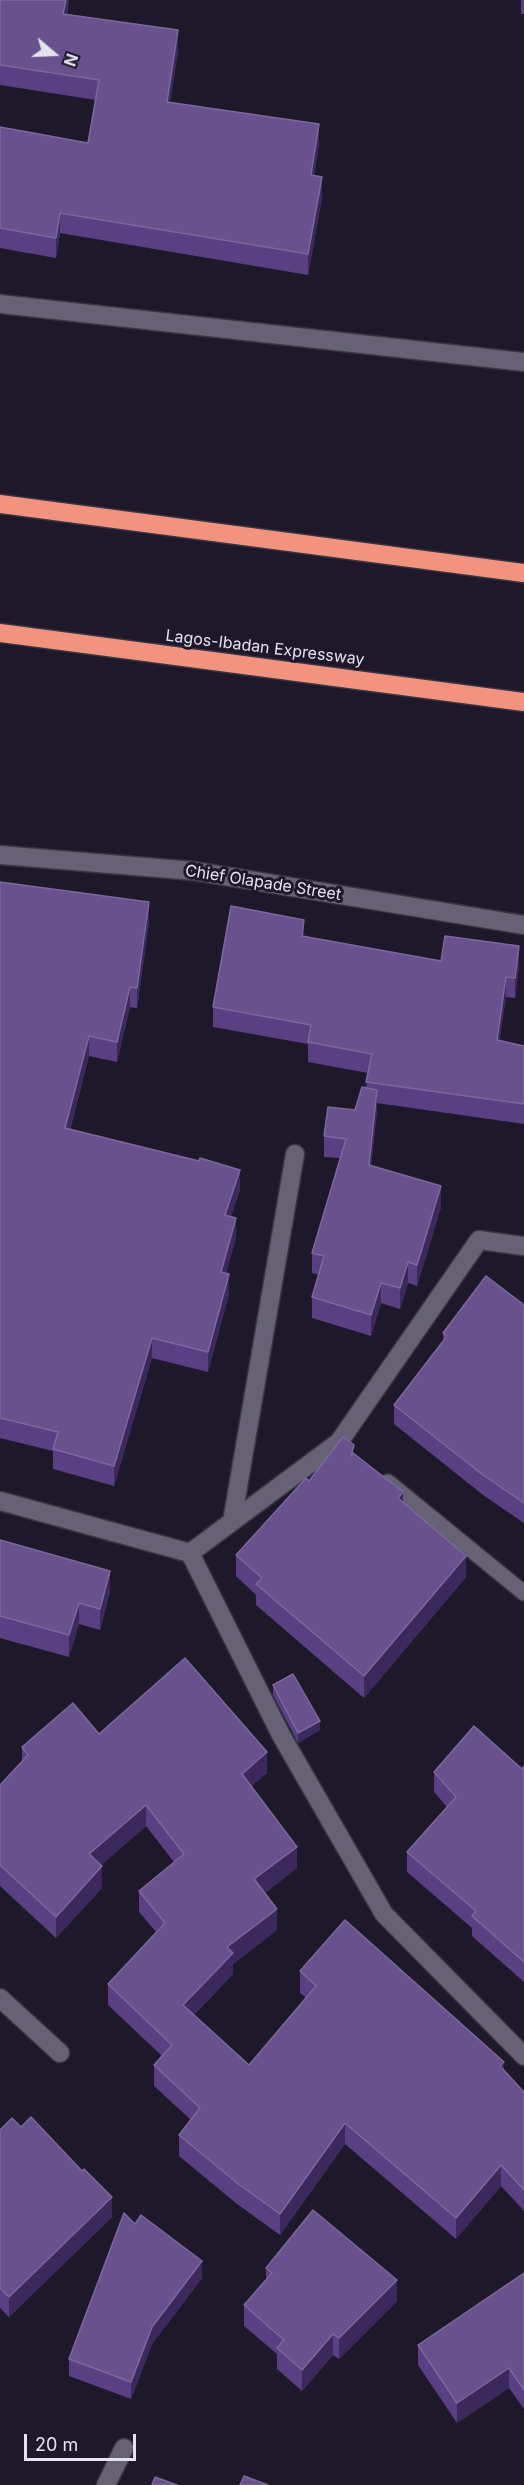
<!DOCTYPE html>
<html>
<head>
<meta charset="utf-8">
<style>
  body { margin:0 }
  #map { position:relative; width:524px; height:2485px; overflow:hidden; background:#1e182a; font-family:Inter,sans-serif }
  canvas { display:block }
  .north { position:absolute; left:24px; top:24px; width:60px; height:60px; -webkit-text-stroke:4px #1e182a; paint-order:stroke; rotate:109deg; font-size:16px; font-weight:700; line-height:24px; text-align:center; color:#e5e2ef }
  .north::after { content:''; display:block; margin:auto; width:21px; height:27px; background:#e5e2ef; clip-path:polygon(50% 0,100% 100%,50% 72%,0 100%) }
  .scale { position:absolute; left:24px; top:2434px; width:112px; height:27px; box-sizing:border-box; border:3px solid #e5e2ef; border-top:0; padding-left:8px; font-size:18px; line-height:21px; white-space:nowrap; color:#e5e2ef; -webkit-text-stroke:4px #1e182a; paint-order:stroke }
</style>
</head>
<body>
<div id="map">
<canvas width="524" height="2485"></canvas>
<div class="north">N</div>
<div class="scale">20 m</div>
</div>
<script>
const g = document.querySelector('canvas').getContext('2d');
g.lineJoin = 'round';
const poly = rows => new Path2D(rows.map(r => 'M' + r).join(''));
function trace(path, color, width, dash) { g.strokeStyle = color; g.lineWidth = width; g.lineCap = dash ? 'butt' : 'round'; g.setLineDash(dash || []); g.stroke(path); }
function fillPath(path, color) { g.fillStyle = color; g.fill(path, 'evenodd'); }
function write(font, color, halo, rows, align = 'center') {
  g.font = font + ' Inter,sans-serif'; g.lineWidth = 6; g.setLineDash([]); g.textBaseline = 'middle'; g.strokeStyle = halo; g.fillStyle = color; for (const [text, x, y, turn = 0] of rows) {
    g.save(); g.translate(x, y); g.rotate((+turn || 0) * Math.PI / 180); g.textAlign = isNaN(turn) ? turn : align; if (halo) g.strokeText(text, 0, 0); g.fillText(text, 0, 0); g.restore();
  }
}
const lane = poly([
  [388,1482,524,1593]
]);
const street = poly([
  [0,304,524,362],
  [0,855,194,871,524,925],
  [0,1501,190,1553,281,1735,384,1914,524,2056],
  [232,1522,295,1154],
  [190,1553,339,1442,479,1240,524,1246],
  [0,1998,60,2053],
  [106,2485,124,2448]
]);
const highway = poly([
  [0,504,524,573],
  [0,633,524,702]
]);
trace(lane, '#393543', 18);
trace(street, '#393543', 21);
trace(highway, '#393543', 21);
trace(lane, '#676176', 15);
trace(street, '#676176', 18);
trace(highway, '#f1937e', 18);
fillPath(poly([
  [0,0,69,0,67,14,178,51,170,102,319,144,314,176,322,198,308,275,60,233,56,258,0,248,0,127,88,143,96,100,0,85],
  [521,0,524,0,524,14,521,14],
  [0,882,149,922,137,1008,130,1007,117,1062,89,1056,70,1130,240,1190,231,1216,236,1238,226,1273,229,1294,208,1372,152,1358,114,1486,53,1469,53,1451,0,1438],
  [304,937,441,961,519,966,515,998,506,997,499,1041,524,1046,524,1124,377,1103,377,1111,371,1165,441,1207,417,1286,408,1283,400,1309,381,1303,371,1336,312,1318,312,1297,319,1275,312,1273,312,1253,340,1158,324,1157,324,1136,355,1110,366,1088,368,1073,308,1062,308,1044,213,1027,213,1007],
  [524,1305,524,1523,483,1495,394,1424,394,1405,443,1341,443,1333],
  [354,1454,403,1502,466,1577,364,1698,256,1605,256,1595,236,1576,236,1555,309,1481],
  [0,1540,110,1592,100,1630,79,1624,69,1657,0,1638],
  [273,1685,320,1730,298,1743,273,1695],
  [99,1734,267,1773,251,1786,297,1868,265,1893,277,1930,233,1964,233,1974,194,2015,249,2065,306,1998,300,1993,300,1971,504,2071,524,2092,524,2211,501,2186,456,2239,345,2144,280,2235,237,2204,179,2156,179,2135,191,2120,154,2086,154,2065,162,2056,108,2005,108,1984,156,1932,139,1912,139,1891,174,1862,146,1826,101,1865,102,1888,56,1938,0,1886,0,1785,22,1762,22,1747],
  [524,1766,524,1982,472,1936,472,1928,407,1872,407,1852,447,1807,434,1792,434,1772,522,1769],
  [0,2130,112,2217,9,2317,0,2308],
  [135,2224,202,2278,152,2344,131,2399,69,2376,69,2359],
  [266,2268,397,2301,339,2359,333,2355,302,2391,277,2369,277,2354,244,2326,244,2305,266,2280],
  [524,2273,524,2409,509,2388,457,2423,418,2365,418,2345]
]), '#584082');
fillPath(poly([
  [66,0,69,0,63,34,63,14],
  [178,30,178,51,167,122,167,102],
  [319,124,319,144,311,196,311,175],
  [322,177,322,198,308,275,308,254],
  [60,213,60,233,56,258,56,238],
  [149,902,149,922,137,1008,137,988],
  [304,920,304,940,302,936],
  [519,946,519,966,515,998,515,978],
  [506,977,506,997,497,1060,497,1040],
  [130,987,130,1007,117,1062,117,1042],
  [89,1036,89,1056,65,1148,65,1128],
  [377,1090,377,1111,369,1185,369,1165],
  [240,1170,240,1190,225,1235,225,1215],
  [441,1186,441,1207,417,1286,417,1265],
  [236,1218,236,1238,221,1292,221,1272],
  [408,1262,408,1283,400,1309,400,1288],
  [229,1274,229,1294,208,1372,208,1352],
  [381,1283,381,1303,371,1336,371,1315],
  [152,1338,152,1358,114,1486,114,1466],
  [403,1492,403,1513,398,1498],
  [466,1556,466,1577,364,1698,364,1676],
  [110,1571,110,1592,100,1630,100,1609],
  [79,1603,79,1624,69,1657,69,1635],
  [320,1721,320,1730,298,1743,298,1733],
  [267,1752,267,1773,242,1795,242,1774],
  [146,1805,146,1826,89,1876,89,1854],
  [297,1847,297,1868,254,1901,254,1879],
  [102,1866,102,1888,56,1938,56,1917],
  [277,1909,277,1930,233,1964,233,1974,183,2026,183,2005,227,1947],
  [504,2062,504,2083,500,2066],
  [345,2123,345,2144,280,2235,280,2214],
  [501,2165,501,2186,456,2239,456,2218],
  [112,2197,112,2217,9,2317,9,2297],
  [202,2261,202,2278,152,2344,131,2399,131,2382,152,2327],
  [397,2280,397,2301,339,2359,339,2338],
  [333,2334,333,2355,302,2391,302,2370],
  [509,2368,509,2388,457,2423,457,2403]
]), '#3a295a');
const building = poly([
  [0,0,66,0,63,14,178,30,167,102,319,124,311,175,322,177,308,254,60,213,56,238,0,228,0,127,88,143,99,80,0,65,0,0],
  [0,882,149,902,137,988,130,987,117,1042,89,1036,65,1128,199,1161,200,1158,240,1170,225,1215,236,1218,221,1272,229,1274,208,1352,152,1338,114,1466,53,1449,58,1432,0,1418,0,882],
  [231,906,304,920,302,936,441,961,445,936,519,946,515,978,506,977,497,1040,524,1046,524,1104,366,1082,372,1054,308,1042,311,1025,213,1007,231,906],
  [362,1087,377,1090,369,1165,441,1186,417,1265,408,1262,400,1288,381,1283,371,1315,312,1297,324,1256,312,1253,346,1139,324,1136,328,1107,355,1110,362,1087],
  [486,1276,524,1305,524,1503,483,1475,394,1405,447,1336,443,1333,486,1276],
  [343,1437,354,1445,351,1456,353,1453,403,1492,398,1498,466,1556,364,1676,256,1584,262,1578,236,1555,306,1478,309,1481,343,1437],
  [0,1540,110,1571,100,1609,79,1603,69,1635,0,1616,0,1540],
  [185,1658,267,1752,242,1774,297,1847,254,1879,277,1909,227,1947,233,1953,183,2005,249,2065,316,1986,300,1971,345,1920,504,2062,500,2066,524,2092,524,2190,501,2165,456,2218,345,2123,280,2214,237,2183,179,2135,200,2108,154,2065,172,2045,108,1984,165,1923,139,1891,184,1854,146,1805,89,1854,102,1866,56,1917,0,1865,0,1785,28,1755,22,1747,73,1703,99,1734,185,1658],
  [293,1674,320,1721,298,1733,273,1685,293,1674],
  [474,1726,522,1769,524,1766,524,1962,472,1916,476,1911,407,1852,456,1797,434,1772,474,1726],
  [31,2117,82,2171,84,2169,112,2197,9,2297,0,2288,0,2130,12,2118,21,2127,31,2117],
  [313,2210,397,2280,339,2338,333,2334,302,2370,277,2348,284,2340,244,2305,272,2273,266,2268,313,2210],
  [124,2213,135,2224,141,2215,202,2261,152,2327,131,2382,69,2359,124,2213],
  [524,2273,524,2390,509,2368,457,2403,418,2345,524,2273],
  [244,2476,268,2485,240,2485,244,2476],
  [155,2477,177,2485,152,2485,155,2477]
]);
fillPath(building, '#67528e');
trace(building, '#7b689d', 1.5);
write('16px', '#e5e2ef', '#1e182a', [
  ["Lagos-Ibadan Expressway",265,648,7],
  ["Chief Olapade Street",263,883,9]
]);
</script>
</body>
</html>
